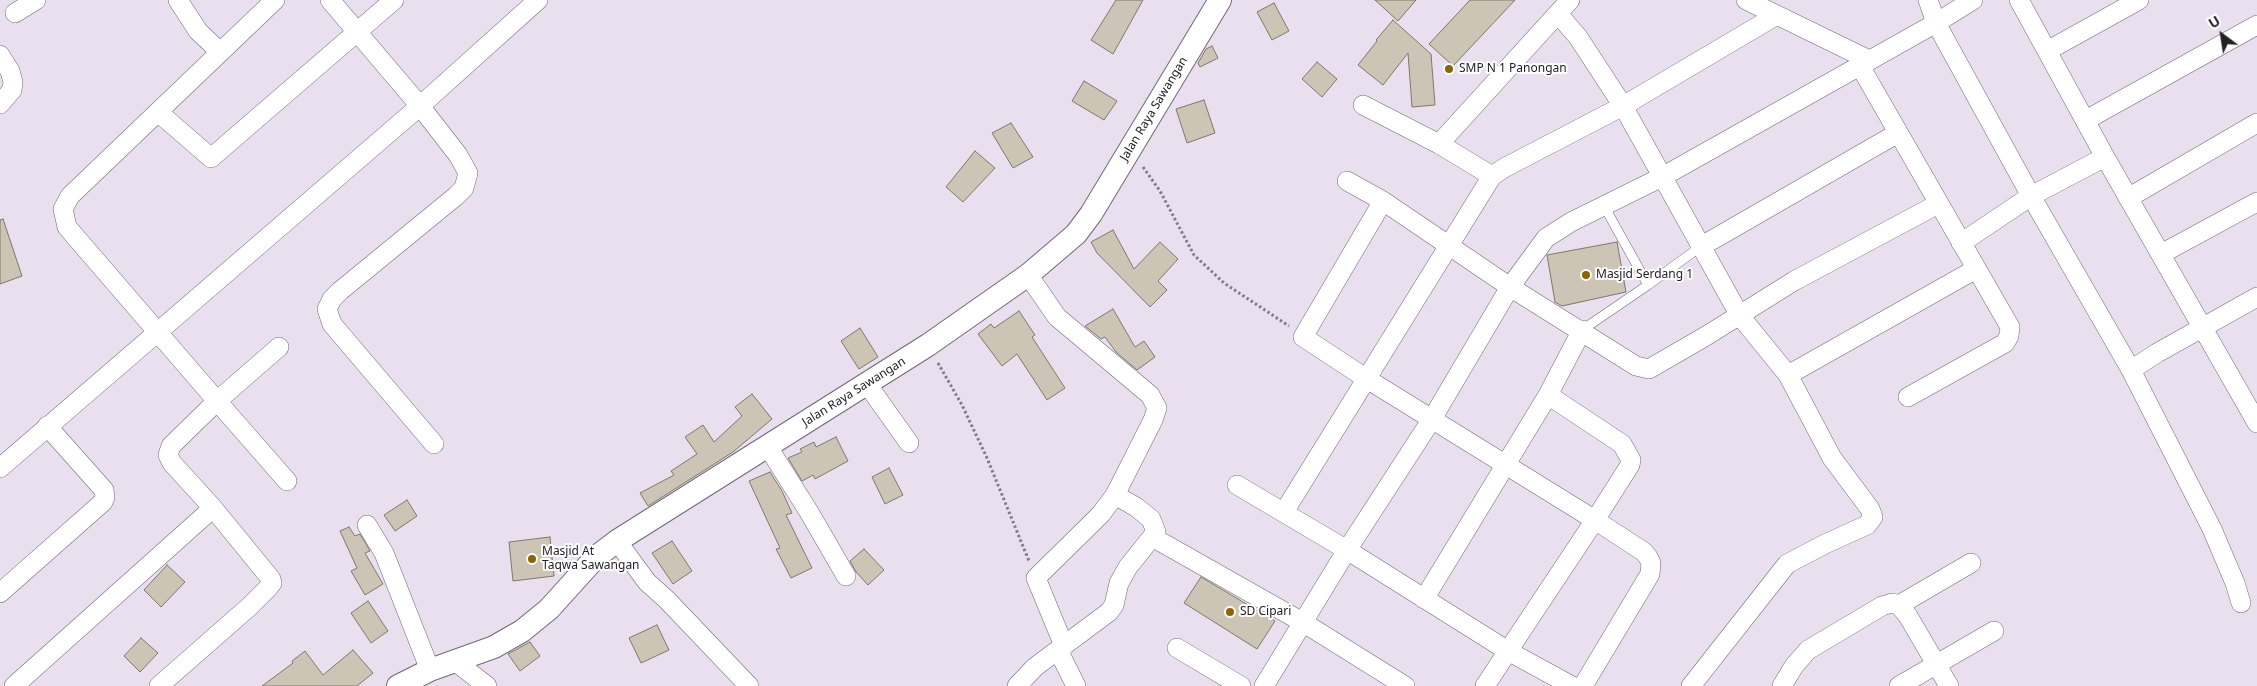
<!DOCTYPE html>
<html>
<head>
<meta charset="utf-8">
<style>
  body { margin:0 }
  #map { position:relative; width:2257px; height:686px; overflow:hidden; background:#e9dfee; font-family:"Noto Sans",sans-serif }
  canvas { display:block }
  .north { position:absolute; left:2197px; top:10px; width:50px; height:50px; -webkit-text-stroke:4px #fff; paint-order:stroke; rotate:329deg; font-size:14px; font-weight:700; line-height:20px; text-align:center; color:#242126 }
  .north::after { content:''; display:block; margin:auto; width:18px; height:22px; background:#242126; clip-path:polygon(50% 0,100% 100%,50% 72%,0 100%) }
</style>
</head>
<body>
<div id="map">
<canvas width="2257" height="686"></canvas>
<div class="north">U</div>
</div>
<script>
const g = document.querySelector('canvas').getContext('2d');
g.lineJoin = 'round';
function fillPath(path, color) { g.fillStyle = color; g.fill(path, 'evenodd'); }
const poly = rows => new Path2D(rows.map(r => 'M' + r).join(''));
function trace(path, color, width, dash) { g.strokeStyle = color; g.lineWidth = width; g.lineCap = dash ? 'butt' : 'round'; g.setLineDash(dash || []); g.stroke(path); }
function write(font, color, halo, rows, align = 'center') {
  g.font = font + ' "Noto Sans",sans-serif'; g.lineWidth = 4; g.setLineDash([]); g.textBaseline = 'middle'; g.strokeStyle = halo; g.fillStyle = color; for (const [text, x, y, turn = 0] of rows) {
    g.save(); g.translate(x, y); g.rotate((+turn || 0) * Math.PI / 180); g.textAlign = isNaN(turn) ? turn : align; if (halo) g.strokeText(text, 0, 0); g.fillText(text, 0, 0); g.restore();
  }
}
const building = poly([
  [1116,0,1143,0,1113,54,1091,40,1116,0],
  [1375,0,1416,0,1398,21,1375,0],
  [1470,0,1515,0,1453,66,1429,44,1470,0],
  [1274,3,1289,31,1272,40,1257,12,1274,3],
  [1393,20,1431,54,1435,105,1412,107,1408,53,1383,85,1358,65,1377,41,1376,40,1393,20],
  [1212,46,1218,58,1200,67,1198,63,1206,49,1212,46],
  [1317,62,1337,79,1322,97,1302,79,1317,62],
  [1084,81,1117,101,1104,120,1072,101,1084,81],
  [1204,100,1215,133,1187,143,1176,109,1204,100],
  [1011,123,1033,157,1013,168,992,133,1011,123],
  [975,151,995,168,963,202,946,187,975,151],
  [3,219,22,276,0,284,0,220,3,219],
  [1113,230,1134,269,1160,242,1178,259,1158,281,1167,290,1150,307,1097,253,1091,242,1113,230],
  [1617,242,1626,292,1562,306,1555,302,1547,255,1617,242],
  [1113,309,1135,347,1144,341,1155,357,1137,370,1116,352,1105,337,1101,339,1085,326,1113,309],
  [1019,311,1035,335,1032,337,1065,388,1047,400,1017,354,1002,366,978,334,991,324,994,328,1019,311],
  [860,328,878,357,859,369,841,341,860,328],
  [752,394,772,419,733,452,648,506,640,493,674,475,671,471,697,454,685,437,703,425,714,442,742,416,735,407,752,394],
  [836,437,848,461,815,479,813,475,802,481,788,458,802,452,800,449,814,442,816,447,836,437],
  [889,468,903,495,885,504,872,477,889,468],
  [770,472,782,491,792,513,786,515,812,568,791,578,776,549,780,548,749,481,770,472],
  [407,500,417,516,395,531,384,515,407,500],
  [349,527,355,536,360,534,370,551,365,553,383,584,365,595,351,571,357,568,340,531,349,527],
  [550,537,554,576,513,581,509,542,550,537],
  [672,541,692,571,673,584,652,553,672,541],
  [864,549,884,570,868,585,856,572,850,561,864,549],
  [167,565,185,582,161,607,144,590,167,565],
  [1201,577,1275,621,1257,649,1184,603,1201,577],
  [368,601,388,631,371,643,351,613,368,601],
  [657,625,669,650,641,663,629,638,657,625],
  [141,638,158,653,140,672,124,656,141,638],
  [530,642,540,656,520,671,508,654,530,642],
  [353,650,373,673,357,686,262,686,293,663,292,661,305,651,323,675,353,650]
]);
fillPath(building, '#ccc4b5');
trace(building, '#7f786a', 1);
const service = poly([
  [1648,285,1700,247],
  [1582,330,1648,285,1604,206]
]);
const minor = poly([
  [178,0,198,31,220,52],
  [330,0,420,106,458,155,468,173,464,188,456,196,340,291,332,299,327,309,332,324,434,444],
  [1746,0,1869,60],
  [1928,0,1936,23,2031,196,2131,370,2157,353,2257,297],
  [2019,0,2105,157,2257,423],
  [15,13,36,0],
  [1558,14,1578,37,1623,106,1740,316,1788,375,1832,458,1870,509,1873,517,1867,525,1825,544,1787,564,1691,686],
  [2047,51,2139,0],
  [0,55,10,71,13,82,12,90,0,104],
  [1860,66,2010,327,2009,336,2005,343,1908,397],
  [1363,105,1439,144,1492,176],
  [158,112,211,158,394,0],
  [2086,120,2257,25],
  [1439,144,1570,0],
  [1347,181,1383,201,1510,287,1636,366,1649,369,1706,336,1794,281,1938,204],
  [2128,198,2257,123],
  [1383,201,1303,337,1367,379,1595,520,1644,552,1648,557,1651,563,1650,574,1583,686],
  [1961,243,2031,196,2105,157],
  [1700,247,1898,133],
  [2161,254,2257,202],
  [279,347,217,401,287,481],
  [2131,370,2212,529,2235,583,2241,603],
  [1788,375,1976,269],
  [867,384,909,443],
  [1548,395,1622,444,1631,460,1630,465,1595,520,1508,651,1572,686],
  [768,447,809,512,846,576],
  [0,468,420,106,538,0],
  [1237,485,1347,550,1508,651,1485,686],
  [1284,512,1492,176,1504,168,1623,106,1777,15],
  [367,525,384,553,430,670],
  [1154,538,1304,623,1405,686],
  [617,541,647,582,667,600,749,686],
  [0,593,103,502,105,497,104,490,47,426],
  [1424,599,1548,395,1582,330],
  [1899,605,1971,563],
  [1064,646,1036,578,1101,514,1115,495],
  [1177,648,1241,686],
  [1058,650,1076,686],
  [456,662,487,686],
  [14,686,213,508],
  [159,686,250,606,268,588,272,583,271,579,213,508,172,463,168,455,171,446,217,401,67,227,63,209,70,196,275,0],
  [1017,686,1035,667,1109,612,1114,605,1119,583,1128,567,1156,532,1151,519,1136,507,1115,495,1153,420,1157,408,1150,395,1057,317,1028,275],
  [1264,686,1347,550,1432,419,1510,287,1546,238,1571,222,1662,177,1936,23,1973,0],
  [1782,686,1794,666,1808,650,1882,606,1892,603,1899,605,1908,616,1949,686],
  [1899,686,1994,631]
]);
const tertiary = poly([
  [398,686,430,670,494,647,522,631,549,609,596,557,617,541,928,345,1028,275,1076,234,1091,214,1220,0]
]);
trace(service, '#716875', 10);
trace(minor, '#716875', 20);
trace(tertiary, '#716875', 24);
trace(poly([
  [1143,167,1160,191,1194,255,1224,283,1289,326],
  [938,363,962,405,987,458,1029,561]
]), '#837c86', 3, [2.5, 2.5]);
trace(service, '#fff', 9);
trace(minor, '#fff', 19);
trace(tertiary, '#fff', 22);
for (const [x, y, r, color] of [
  [1449,69,5,"#8b6404"],
  [1586,275,5,"#8b6404"],
  [532,559,5,"#8b6404"],
  [1230,612,5,"#8b6404"]
]) { const dot = new Path2D(); dot.arc(x, y, r, 0, 2 * Math.PI); g.fillStyle = color; g.fill(dot); trace(dot, '#fff', 2); }
write('12px', '#242126', '#fff', [
  ["SMP N 1 Panongan",1459,69],
  ["Masjid Serdang 1",1596,275],
  ["Masjid At",542,552],
  ["Taqwa Sawangan",542,566],
  ["SD Cipari",1240,612]
], 'left');
write('12px', '#242126', '#fff', [
  ["Jalan Raya Sawangan",1154,109,-59],
  ["Jalan Raya Sawangan",854,392,-32]
]);
</script>
</body>
</html>
